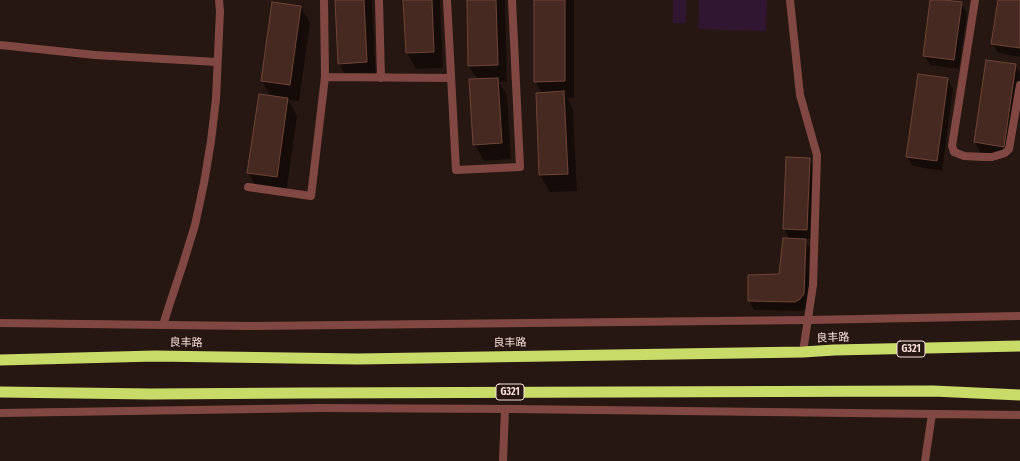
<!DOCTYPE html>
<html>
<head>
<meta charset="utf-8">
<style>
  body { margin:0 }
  canvas { display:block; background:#271713 }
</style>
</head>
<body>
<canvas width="1020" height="461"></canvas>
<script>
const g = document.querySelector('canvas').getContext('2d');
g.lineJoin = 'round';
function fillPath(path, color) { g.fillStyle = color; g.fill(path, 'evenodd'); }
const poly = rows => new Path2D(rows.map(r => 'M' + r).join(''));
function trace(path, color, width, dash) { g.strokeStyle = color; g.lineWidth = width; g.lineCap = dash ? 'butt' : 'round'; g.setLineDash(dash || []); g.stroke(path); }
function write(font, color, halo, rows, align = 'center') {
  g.font = font + ' "Fira Sans Condensed","Noto Sans SC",sans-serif'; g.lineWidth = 3; g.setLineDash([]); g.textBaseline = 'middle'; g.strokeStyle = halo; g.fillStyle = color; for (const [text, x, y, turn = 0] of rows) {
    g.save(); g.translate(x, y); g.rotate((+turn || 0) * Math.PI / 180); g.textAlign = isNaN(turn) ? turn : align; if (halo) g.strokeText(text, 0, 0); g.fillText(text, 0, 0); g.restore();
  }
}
fillPath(poly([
  [673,0,686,0,686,23,673,23],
  [699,0,767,0,766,31,698,29]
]), '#301630');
fillPath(poly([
  [336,0,372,0,376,79,349,80,339,64],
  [404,0,440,0,443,68,416,69,407,53],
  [468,0,505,0,507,82,499,82,507,95,511,159,484,161,474,144,478,80,469,66],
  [535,0,574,0,574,98,567,98,573,109,577,191,550,192,540,175,537,93,542,93,535,81],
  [931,0,961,3,967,13,959,69,930,65,924,55],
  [999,0,1020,0,1020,57,998,53,992,43],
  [301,7,310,23,299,101,288,100,297,116,286,194,258,190,248,173,271,97,262,81],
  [986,61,1015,65,1020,74,1009,156,980,152,975,142],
  [948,79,953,89,942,171,913,166,907,157],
  [809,159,815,169,812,239,805,239,811,250,809,304,806,309,800,311,754,310,749,300,780,275,790,240,784,229]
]), '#0007');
const building = poly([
  [335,0,364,0,367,62,338,64,335,0],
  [403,0,432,0,434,52,406,53,403,0],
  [467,0,496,0,498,65,468,66,467,0],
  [534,0,565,0,565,81,534,82,534,0],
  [930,0,944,0,962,2,954,60,923,56,930,0],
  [998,0,1020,0,1020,48,991,44,998,0],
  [272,2,301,6,290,85,261,81,272,2],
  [986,60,1016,64,1004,147,974,142,986,60],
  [918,74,948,78,937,161,906,157,918,74],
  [498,78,502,143,473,145,469,79,498,78],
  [564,91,568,174,539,175,536,93,564,91],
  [259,94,288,98,277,177,247,173,259,94],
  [786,157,810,158,807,230,783,229,786,157],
  [783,238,806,239,804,294,800,299,795,302,748,301,748,275,779,274,783,238]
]);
fillPath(building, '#462a21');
trace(building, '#6f4435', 1);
trace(poly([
  [324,0,325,77],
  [379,0,381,78],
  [447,0,456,170,520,167,512,0],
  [975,0,952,146,954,152,964,156,983,157,992,157,1005,153,1009,149,1020,85],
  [0,45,95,55,217,62],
  [248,187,311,196,325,77,451,78]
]), '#814843', 8);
trace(poly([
  [790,0,800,95,817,155,813,285,803,352],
  [163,325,170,303,183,264,195,225,204,183,211,141,216,99,220,11,219,0],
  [503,461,505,409]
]), '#814843', 8);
trace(poly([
  [0,323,251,326,808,320,1020,316],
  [0,413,320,408,512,409,1020,415],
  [925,461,932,414]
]), '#814843', 8);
trace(poly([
  [0,360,155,356,358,359,803,352,834,350,1020,346],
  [0,392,151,394,304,393,933,391,1020,395]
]), '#c8db69', 11);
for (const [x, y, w] of [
  [911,349,28],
  [510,392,28]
]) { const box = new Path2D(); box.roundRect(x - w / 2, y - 8, w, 16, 3); g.fillStyle = '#271713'; g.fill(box); trace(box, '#fbe1dc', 1); }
write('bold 10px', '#fbe1dc', null, [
  ["G321",911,349],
  ["G321",510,392]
]);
write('11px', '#fbe1dc', '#271713', [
  ["良丰路",833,338,-2],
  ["良丰路",186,343,1],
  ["良丰路",510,343,-1]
]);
</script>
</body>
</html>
